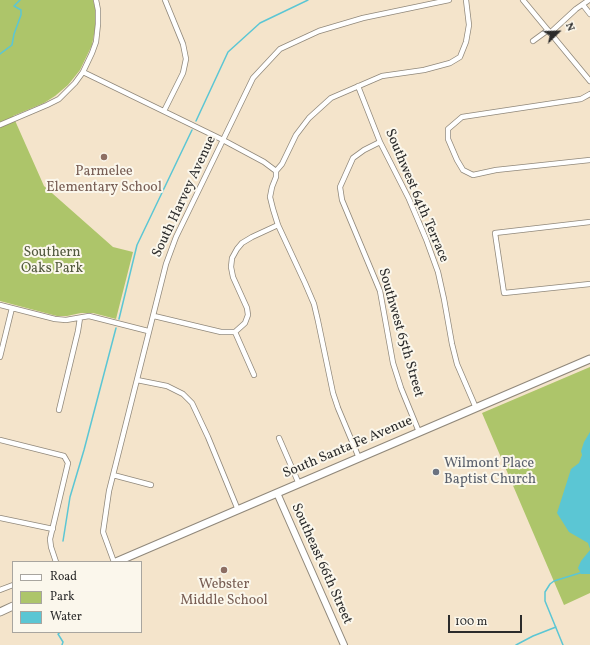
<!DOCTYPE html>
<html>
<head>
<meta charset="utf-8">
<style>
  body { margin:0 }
  #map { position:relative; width:590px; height:645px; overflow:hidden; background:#f4e4cb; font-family:Vollkorn,serif }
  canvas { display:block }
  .legend { position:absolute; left:12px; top:561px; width:130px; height:72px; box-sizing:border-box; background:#fbf7ec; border:1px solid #a8a59f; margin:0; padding:5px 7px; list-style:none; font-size:12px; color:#2b2b2b }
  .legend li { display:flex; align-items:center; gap:8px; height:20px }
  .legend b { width:20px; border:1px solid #a8a59f }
  .north { position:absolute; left:538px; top:12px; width:40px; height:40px; -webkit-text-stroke:3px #fbf7ec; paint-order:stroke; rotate:67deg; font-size:11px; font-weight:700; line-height:16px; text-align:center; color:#2b2b2b }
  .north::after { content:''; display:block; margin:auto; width:14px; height:18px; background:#2b2b2b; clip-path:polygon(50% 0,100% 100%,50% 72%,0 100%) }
  .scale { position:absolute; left:448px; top:615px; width:74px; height:18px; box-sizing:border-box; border:2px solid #2b2b2b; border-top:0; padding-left:5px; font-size:12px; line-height:14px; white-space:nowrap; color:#2b2b2b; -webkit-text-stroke:3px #fbf7ec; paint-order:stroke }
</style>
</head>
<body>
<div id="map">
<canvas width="590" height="645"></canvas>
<ul class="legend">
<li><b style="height:5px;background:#fff"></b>Road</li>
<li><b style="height:11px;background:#adc56a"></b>Park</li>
<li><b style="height:11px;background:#5bc6d4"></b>Water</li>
</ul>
<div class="north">N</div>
<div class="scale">100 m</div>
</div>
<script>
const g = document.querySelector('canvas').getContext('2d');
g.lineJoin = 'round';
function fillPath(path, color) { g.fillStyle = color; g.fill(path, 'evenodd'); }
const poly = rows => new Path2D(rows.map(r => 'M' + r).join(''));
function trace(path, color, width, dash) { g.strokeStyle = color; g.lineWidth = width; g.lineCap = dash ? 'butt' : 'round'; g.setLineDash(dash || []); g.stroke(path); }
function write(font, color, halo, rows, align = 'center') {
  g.font = font + ' Vollkorn,serif'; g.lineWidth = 4; g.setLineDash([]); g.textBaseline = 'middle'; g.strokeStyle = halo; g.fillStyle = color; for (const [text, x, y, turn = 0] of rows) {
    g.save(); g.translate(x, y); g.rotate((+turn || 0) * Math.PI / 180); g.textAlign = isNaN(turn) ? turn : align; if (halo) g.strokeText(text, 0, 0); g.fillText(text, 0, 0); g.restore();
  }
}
fillPath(poly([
  [0,0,93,0,95,8,95,29,92,45,80,70,68,85,55,96,44,103,13,116,44,186,113,247,133,252,116,319,93,313,81,313,67,316,57,316,0,301],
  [590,367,590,593,564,605,482,413]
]), '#adc56a');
fillPath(poly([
  [590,432,590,549,588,543,569,532,557,513,571,469,579,463,582,455,581,451,584,442],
  [590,550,590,574,581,574,578,568,581,561]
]), '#5bc6d4');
trace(poly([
  [0,54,12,45,14,34,21,15,21,10,14,6,20,0],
  [196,121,228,52,260,23,308,0],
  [119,319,137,245,192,130],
  [63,541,70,497,84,450,116,328],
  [61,632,58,634,63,642,62,645],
  [516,645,533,636,556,627],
  [563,645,545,601,545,592,550,584,554,581,583,572]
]), '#5bc6d4', 1.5);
const minor = poly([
  [96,0,98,10,98,24,96,42,92,53,83,72,223,140,264,162,276,171,276,177,272,187,270,197,273,209,278,225,305,283,314,304,318,321,333,393,338,408,359,458],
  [523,0,590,81],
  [583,5,590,14],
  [550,33,576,9,589,0],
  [533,41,548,30],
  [358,86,380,142,409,199,426,239,438,272,444,299,452,344,457,364,476,408],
  [590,94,581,99,462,117,448,129,448,139,457,160,463,170,473,175,496,170,590,160],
  [164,111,183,73,186,59,183,44,165,0],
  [0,125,47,105,59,99,75,83,83,72],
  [380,142,364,150,353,158,340,187,342,200,380,291,393,363,401,388,419,432],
  [276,171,282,164,296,135,309,118,331,98,382,76,424,70,450,63,460,57,466,42,469,25,466,0],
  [590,222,495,233,504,293,590,284],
  [0,305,55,319,66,320,89,316,148,331],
  [154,316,221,332,235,332,245,323,248,315,247,308,233,277,231,267,232,258,237,249,242,243,252,237,278,225],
  [235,332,254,375],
  [0,357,12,308],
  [137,380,167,386,183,394,192,403,208,437,238,510],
  [59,410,78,331,80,318],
  [279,438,299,484],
  [0,440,64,456,68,463,50,539,51,547,56,562],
  [113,475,151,485],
  [0,518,53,529],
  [114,562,103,532,109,491,166,264,176,237,253,78,280,49,319,31,363,18,449,0],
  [0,590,13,585]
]);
const tertiary = poly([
  [277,493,344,645]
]);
const secondary = poly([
  [116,562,590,359],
  [0,612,13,606]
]);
trace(minor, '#90887b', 6);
trace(tertiary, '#90887b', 8);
trace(secondary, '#90887b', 9);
trace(minor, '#fff', 4.5);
trace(tertiary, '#fff', 6);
trace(secondary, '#fff', 7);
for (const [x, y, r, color] of [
  [104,157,4,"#8d6e63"],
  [436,472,4,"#6b7280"],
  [224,570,4,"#8d6e63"]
]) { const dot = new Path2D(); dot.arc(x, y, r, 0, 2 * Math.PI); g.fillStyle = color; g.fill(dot); trace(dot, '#fbf7ec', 1.5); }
write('14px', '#785e54', '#fbf7ec', [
  ["Parmelee",104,172],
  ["Elementary School",104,188],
  ["Webster",224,585],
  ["Middle School",224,601]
]);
write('14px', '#2b2b2b', '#fbf7ec', [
  ["Southwest 64th Terrace",416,196,67],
  ["South Harvey Avenue",185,197,-65],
  ["Southwest 65th Street",400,333,74],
  ["South Santa Fe Avenue",348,448,-23],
  ["Southeast 66th Street",321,564,66]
]);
write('14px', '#52593e', '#fbf7ec', [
  ["Southern",52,253],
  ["Oaks Park",52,269]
]);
write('14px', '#5b616d', '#fbf7ec', [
  ["Wilmont Place",444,464],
  ["Baptist Church",444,480]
], 'left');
</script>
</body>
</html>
